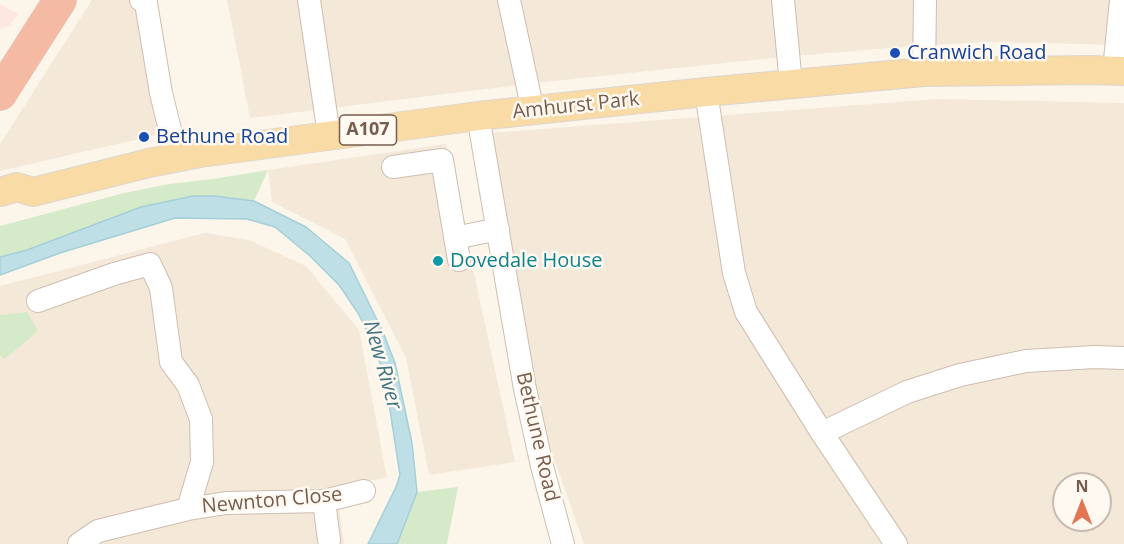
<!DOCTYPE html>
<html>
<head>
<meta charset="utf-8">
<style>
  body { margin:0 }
  #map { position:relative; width:1124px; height:544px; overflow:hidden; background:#fcf6ea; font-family:"Open Sans",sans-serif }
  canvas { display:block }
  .north { position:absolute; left:1052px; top:472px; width:60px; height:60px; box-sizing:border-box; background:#fff9f1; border:2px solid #c9bbaf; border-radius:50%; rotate:0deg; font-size:16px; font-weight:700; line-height:24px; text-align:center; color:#775d4d }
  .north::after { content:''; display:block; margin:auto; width:21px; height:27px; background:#e27654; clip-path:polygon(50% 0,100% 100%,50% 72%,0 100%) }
</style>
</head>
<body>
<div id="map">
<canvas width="1124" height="544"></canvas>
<div class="north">N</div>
</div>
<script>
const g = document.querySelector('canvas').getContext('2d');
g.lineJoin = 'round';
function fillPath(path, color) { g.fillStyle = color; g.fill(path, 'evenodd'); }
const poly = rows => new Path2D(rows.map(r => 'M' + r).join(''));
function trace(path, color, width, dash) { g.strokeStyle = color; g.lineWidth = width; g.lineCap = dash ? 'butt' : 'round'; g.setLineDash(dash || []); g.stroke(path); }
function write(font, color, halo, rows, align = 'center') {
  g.font = font + ' "Open Sans",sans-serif'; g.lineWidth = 5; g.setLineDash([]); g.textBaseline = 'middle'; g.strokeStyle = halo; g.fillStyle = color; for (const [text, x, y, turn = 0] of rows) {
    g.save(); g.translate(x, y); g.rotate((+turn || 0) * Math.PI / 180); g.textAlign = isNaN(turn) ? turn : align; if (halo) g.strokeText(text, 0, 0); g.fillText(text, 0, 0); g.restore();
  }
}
fillPath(poly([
  [92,0,151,0,178,130,0,171,0,144],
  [227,0,1124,0,1124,45,990,42,912,46,782,57,535,83,250,118],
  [938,99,1124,103,1124,544,584,544,533,399,489,133],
  [1064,484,1100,484,1100,520,1064,520],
  [446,144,515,462,429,475,406,358,345,239,272,202,268,170],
  [205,233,249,240,306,266,359,330,387,477,337,488,344,544,0,544,0,286]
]), '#f4e8d9');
fillPath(poly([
  [0,4,18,14,10,25,0,29]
]), '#fce8df');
fillPath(poly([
  [268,170,254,201,214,196,193,196,141,207,27,250,0,257,0,226,124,193,169,184,213,179],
  [27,312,38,331,5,359,0,355,0,315],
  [458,487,447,544,397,544,417,492]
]), '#d5eac8');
const water = poly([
  [193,196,214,196,254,201,306,227,349,263,383,332,395,363,412,443,417,492,397,544,368,544,396,487,400,475,388,397,381,366,372,341,358,313,339,285,310,256,275,227,247,219,175,218,60,253,0,275,0,257,27,250,141,207,193,196]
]);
fillPath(water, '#bedfe6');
trace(water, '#a5cfd8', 1.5);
const minor = poly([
  [141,0,146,3,161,93,177,158],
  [309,0,329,135],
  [509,0,533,111],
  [783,0,791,84],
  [1114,70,1121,0],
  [924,72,925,0],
  [706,92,734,273,746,312,822,433,896,544],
  [478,116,525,389,542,466,563,544],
  [393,167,442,160,459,260],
  [455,238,498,229],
  [38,301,114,274,150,264,161,288,171,362,188,385,201,419,202,462,188,509],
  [822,433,907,392,960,375,1026,361,1095,357,1124,358],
  [324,501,329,540],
  [79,544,98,531,188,509,226,503,324,501,364,491]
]);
const major = poly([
  [0,192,17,187,33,192,149,163,200,153,478,116,706,92,924,72,1091,70,1124,71]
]);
const highway = poly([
  [0,94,60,0]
]);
trace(minor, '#cebeaf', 24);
trace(major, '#dcd5d1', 30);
trace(highway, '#dcd5d1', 34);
trace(minor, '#fff', 22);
trace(major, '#f8dba5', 28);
trace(highway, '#f4baa3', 33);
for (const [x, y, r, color] of [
  [895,53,6,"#1a4fb4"],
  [144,137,6,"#1a4fb4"],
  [438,261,6,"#0f9aa8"]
]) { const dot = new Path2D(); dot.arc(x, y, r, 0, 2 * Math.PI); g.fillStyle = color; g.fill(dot); trace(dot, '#fff9f1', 2); }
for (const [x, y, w] of [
  [368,130,57]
]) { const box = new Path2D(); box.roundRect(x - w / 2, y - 15, w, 30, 4.5); g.fillStyle = '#fff9f1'; g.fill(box); trace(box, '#775d4d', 1.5); }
write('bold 18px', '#775d4d', null, [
  ["A107",368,130]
]);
write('20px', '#164399', '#fff9f1', [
  ["Cranwich Road",907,53],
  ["Bethune Road",156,137]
], 'left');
write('20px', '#775d4d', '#fff9f1', [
  ["Amhurst Park",576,106,-6],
  ["Bethune Road",537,437,77],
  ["Newnton Close",272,501,-5]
]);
write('20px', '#0d838f', '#fff9f1', [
  ["Dovedale House",450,261]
], 'left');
write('italic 21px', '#447783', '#fff9f1', [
  ["New River",382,365,74]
]);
</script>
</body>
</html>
